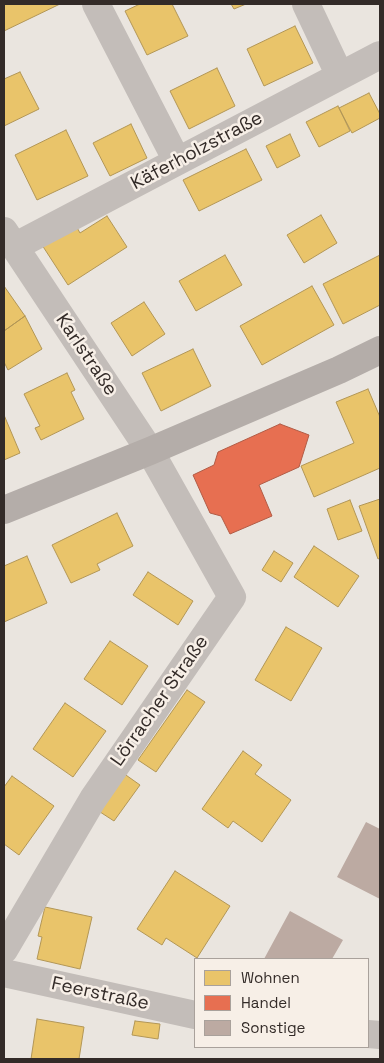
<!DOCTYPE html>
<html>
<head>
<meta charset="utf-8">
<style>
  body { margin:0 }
  #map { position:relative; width:384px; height:1063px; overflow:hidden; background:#eae5df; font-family:"Space Grotesk",sans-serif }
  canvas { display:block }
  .frame { position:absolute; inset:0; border:5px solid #332b28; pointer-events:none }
  .legend { position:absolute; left:194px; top:958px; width:175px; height:90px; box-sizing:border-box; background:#f7efe7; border:1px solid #a9a19b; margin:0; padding:6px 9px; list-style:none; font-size:15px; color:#332b28 }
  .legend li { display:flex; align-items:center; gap:10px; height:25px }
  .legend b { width:25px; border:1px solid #a9a19b }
</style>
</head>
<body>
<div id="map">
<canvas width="384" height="1063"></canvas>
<div class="frame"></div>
<ul class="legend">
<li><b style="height:14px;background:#e9c46a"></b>Wohnen</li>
<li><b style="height:14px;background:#e76f51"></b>Handel</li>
<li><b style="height:14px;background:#bcaaa2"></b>Sonstige</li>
</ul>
</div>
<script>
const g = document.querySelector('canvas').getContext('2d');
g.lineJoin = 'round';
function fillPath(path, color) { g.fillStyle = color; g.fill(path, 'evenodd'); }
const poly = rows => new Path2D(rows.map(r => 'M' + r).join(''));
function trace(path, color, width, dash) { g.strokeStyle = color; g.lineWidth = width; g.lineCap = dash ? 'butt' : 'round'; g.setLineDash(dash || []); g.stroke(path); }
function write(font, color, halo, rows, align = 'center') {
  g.font = font + ' "Space Grotesk",sans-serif'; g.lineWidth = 5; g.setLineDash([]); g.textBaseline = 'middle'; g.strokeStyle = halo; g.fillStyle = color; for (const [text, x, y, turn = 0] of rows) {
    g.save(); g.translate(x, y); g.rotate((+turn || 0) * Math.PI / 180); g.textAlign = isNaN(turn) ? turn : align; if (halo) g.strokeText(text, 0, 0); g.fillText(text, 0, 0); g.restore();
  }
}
const homes = poly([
  [4,4,60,4,4,31,4,4],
  [140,4,172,4,188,36,147,55,125,11,140,4],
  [231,4,246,4,234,9,231,4],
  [295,26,313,63,264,86,247,49,295,26],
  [217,68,235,106,189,129,170,91,217,68],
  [20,72,39,109,4,126,4,79,20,72],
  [369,93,380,114,380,118,352,133,339,108,369,93],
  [338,106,350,131,319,147,306,122,338,106],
  [131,124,147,158,110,176,93,143,131,124],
  [66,130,88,176,37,200,15,155,66,130],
  [290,134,300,156,277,168,266,146,290,134],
  [246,149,262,180,199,211,183,180,246,149],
  [321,215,337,243,304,263,287,235,321,215],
  [107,216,127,247,68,285,42,245,75,224,80,233,107,216],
  [225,255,242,285,196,311,179,281,225,255],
  [380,255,380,305,343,324,323,284,380,255],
  [4,286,25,316,4,331,4,286],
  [312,286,334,325,262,365,240,326,312,286],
  [144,302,165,334,132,356,111,323,144,302],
  [25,316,42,349,8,370,4,362,4,331,25,316],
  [193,349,211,386,161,411,142,373,193,349],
  [67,373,75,390,71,392,84,419,41,440,35,428,40,426,24,394,67,373],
  [368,389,380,417,380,468,314,497,301,466,354,443,336,402,368,389],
  [4,415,20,453,4,460,4,415],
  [380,499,380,558,378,559,359,506,380,499],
  [350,500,362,531,338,540,327,509,350,500],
  [117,513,133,546,97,564,100,570,71,583,52,545,117,513],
  [314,546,359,576,338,607,294,577,314,546],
  [274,551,293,563,281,582,262,570,274,551],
  [27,556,47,603,4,622,4,566,27,556],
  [148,572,193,601,178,625,133,595,148,572],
  [286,627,322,648,291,701,255,680,286,627],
  [110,641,148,666,122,705,84,679,110,641],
  [187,690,205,702,156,772,138,760,187,690],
  [65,703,106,731,73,777,33,749,65,703],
  [243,751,262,765,255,774,291,800,262,842,233,821,228,828,202,809,243,751],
  [123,773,140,785,114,821,97,810,123,773],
  [12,776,54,806,19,855,4,844,4,787,12,776],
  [175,871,230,906,197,958,166,938,162,945,137,929,175,871],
  [45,907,92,917,80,969,37,959,42,937,38,936,45,907],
  [37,1019,84,1027,79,1059,31,1059,37,1019],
  [135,1021,160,1024,158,1039,132,1035,135,1021]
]);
fillPath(homes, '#e9c46a');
trace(homes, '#b29656', 1);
const shops = poly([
  [280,424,309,435,299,467,259,485,272,516,230,534,221,516,210,513,193,475,214,465,218,452,280,424]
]);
fillPath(shops, '#e76f51');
trace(shops, '#b15b45', 1);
fillPath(poly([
  [366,822,380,829,380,899,337,877],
  [290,911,343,940,332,959,264,959]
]), '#bcaaa2');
trace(poly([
  [96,4,177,161],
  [306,4,340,76],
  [4,231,150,451,232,597,93,799,4,950],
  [14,247,380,55],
  [4,973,195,1015],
  [368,1034,380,1035]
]), '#c3bdb9', 28);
trace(poly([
  [4,510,150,451,339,370,380,350]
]), '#b4ada9', 28);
write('19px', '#332b28', '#f7efe7', [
  ["Käferholzstraße",197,151,-28],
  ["Karlstraße",86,355,56],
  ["Lörracher Straße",160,701,-55],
  ["Feerstraße",100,994,12]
]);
</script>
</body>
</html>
